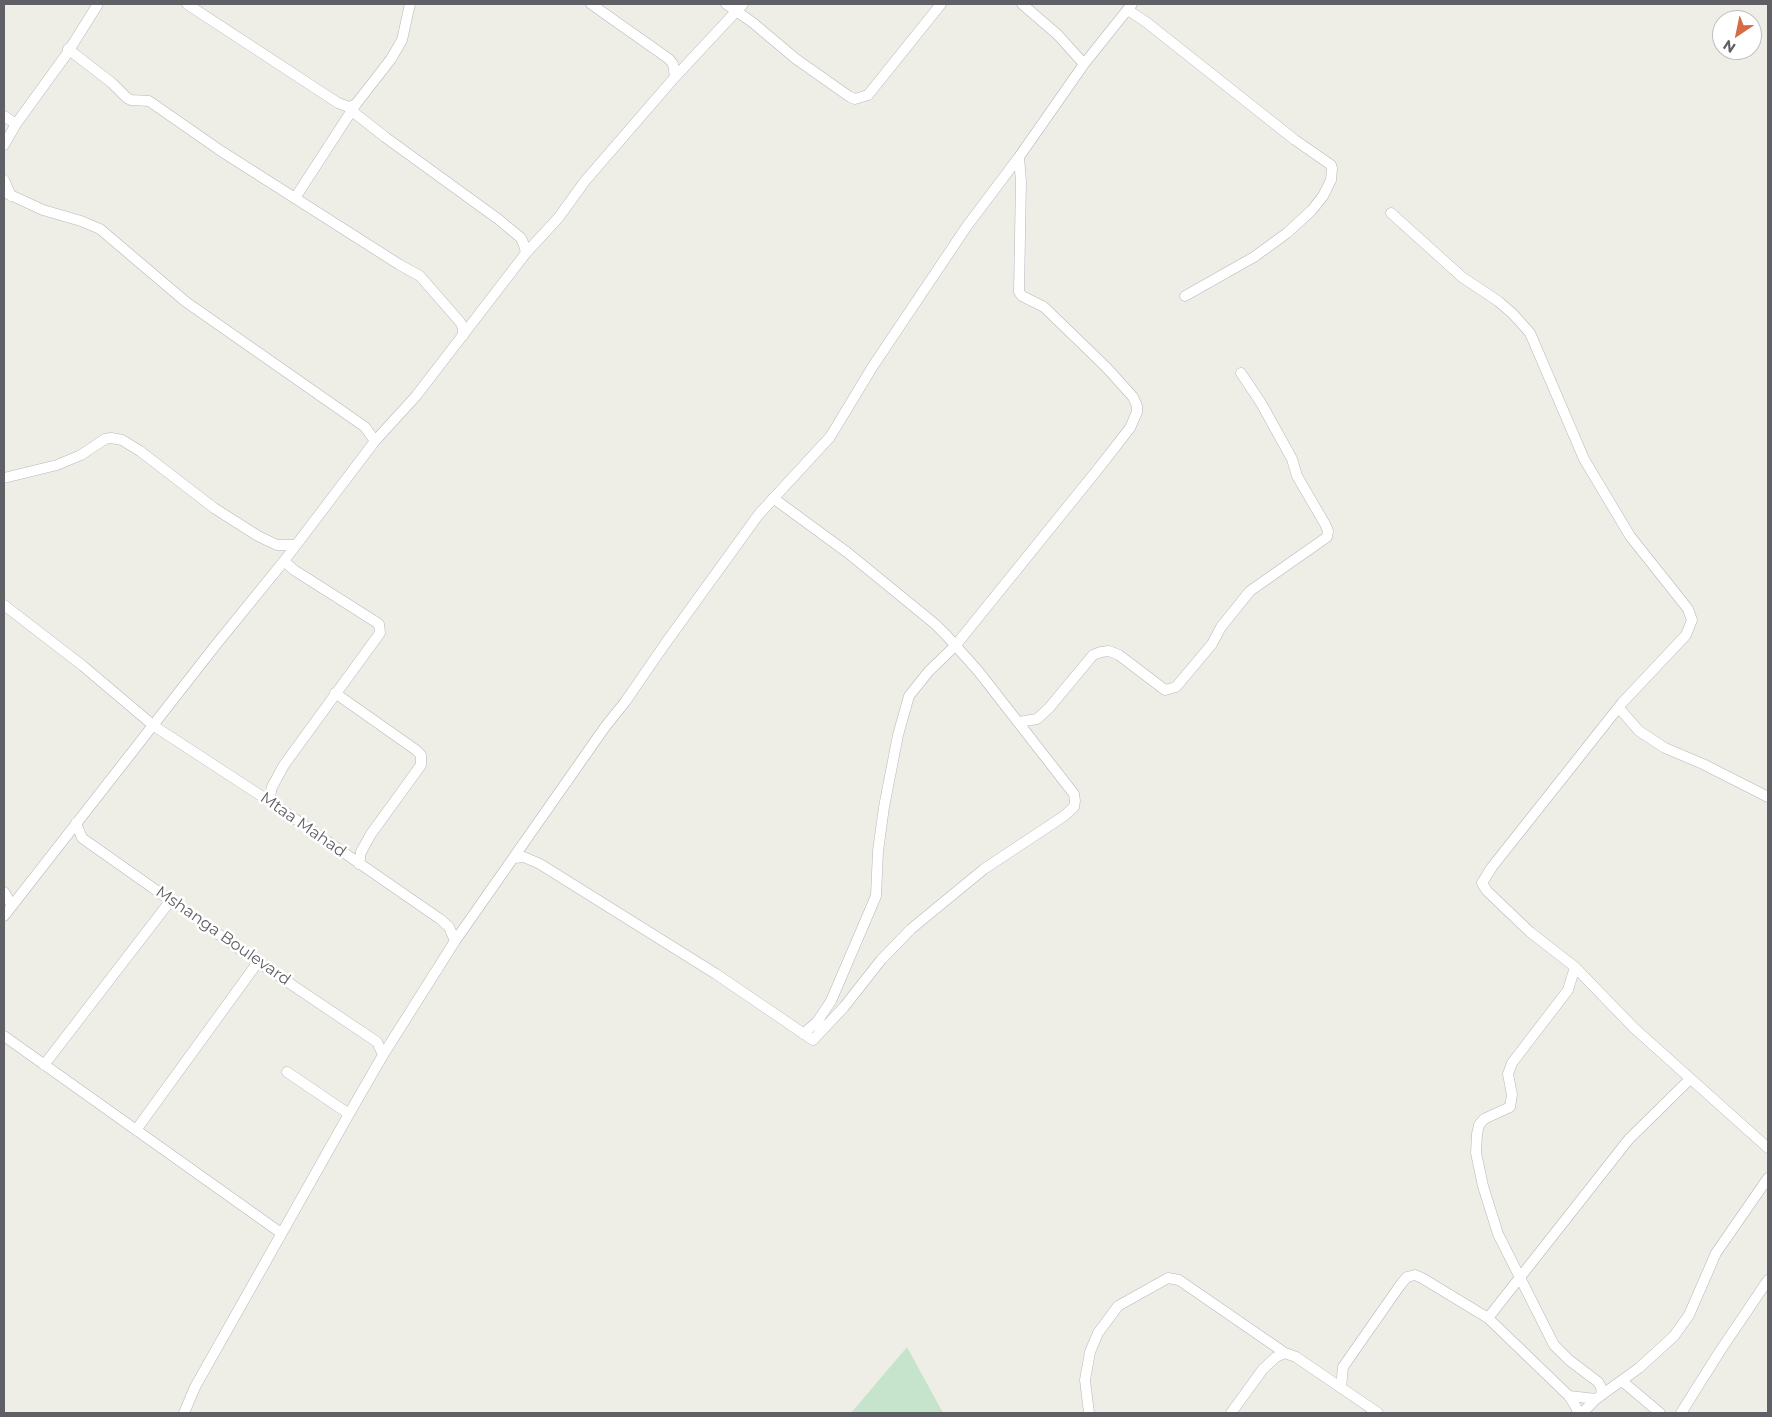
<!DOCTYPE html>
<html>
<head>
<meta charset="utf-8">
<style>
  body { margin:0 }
  #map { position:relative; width:1772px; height:1417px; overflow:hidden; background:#eeeee6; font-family:Montserrat,sans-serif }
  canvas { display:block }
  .frame { position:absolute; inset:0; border:5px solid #5e6065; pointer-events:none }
  .north { position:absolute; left:1712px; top:10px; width:50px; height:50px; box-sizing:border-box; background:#fff; border:1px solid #bfbfc1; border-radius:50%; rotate:214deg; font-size:14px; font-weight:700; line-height:20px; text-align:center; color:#5e6065 }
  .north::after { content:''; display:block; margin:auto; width:18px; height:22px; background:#d66c45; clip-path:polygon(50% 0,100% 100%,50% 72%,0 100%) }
</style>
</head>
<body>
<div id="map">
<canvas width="1772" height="1417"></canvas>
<div class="frame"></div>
<div class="north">N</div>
</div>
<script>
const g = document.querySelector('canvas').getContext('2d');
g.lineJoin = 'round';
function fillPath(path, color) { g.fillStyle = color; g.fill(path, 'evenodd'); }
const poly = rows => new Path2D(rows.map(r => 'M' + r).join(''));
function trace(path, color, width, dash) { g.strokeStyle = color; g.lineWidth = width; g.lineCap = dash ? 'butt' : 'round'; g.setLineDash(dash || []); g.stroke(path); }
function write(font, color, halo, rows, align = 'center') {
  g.font = font + ' Montserrat,sans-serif'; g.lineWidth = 5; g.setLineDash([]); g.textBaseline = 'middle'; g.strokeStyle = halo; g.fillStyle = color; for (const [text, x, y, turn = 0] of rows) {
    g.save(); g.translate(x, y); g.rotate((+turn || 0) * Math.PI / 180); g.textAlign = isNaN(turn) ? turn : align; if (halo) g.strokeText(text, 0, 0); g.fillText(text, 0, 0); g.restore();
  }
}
fillPath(poly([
  [907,1347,943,1413,851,1413]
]), '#c6e3cb');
const minor = poly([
  [187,4,338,103,349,107,356,104],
  [591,4,669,59,673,64,675,77],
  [726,4,752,22,796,59,850,97,855,99,868,95,941,4],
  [1022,4,1058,35,1084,64],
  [1128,10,1146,22,1295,140,1331,165,1332,168,1331,180,1323,196,1312,210,1287,233,1254,257,1185,296],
  [68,49,112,83,127,98,131,100,149,101,221,151,400,265,420,276,460,322,463,327,463,336],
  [352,111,385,137,498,219,521,238,524,245,526,253],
  [4,116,16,124],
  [4,145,16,124,66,55,98,4],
  [4,180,11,196],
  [4,192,43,210,81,221,100,229,186,302,365,427,375,441],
  [295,198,356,104,391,59,402,40,410,4],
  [1391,213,1462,277,1498,301,1513,314,1530,333,1584,459,1630,536,1688,609,1692,620,1686,635,1622,703,1492,867,1482,883,1487,891,1530,932,1575,967,1634,1028,1768,1148],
  [4,478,57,465,81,455,105,439,111,438,122,440,140,451,214,508,258,536,277,545,295,545],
  [4,605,83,666,154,726,269,801,440,919,449,927,455,941],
  [335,693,416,750,421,755,421,765,371,834,361,852,359,864],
  [1619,708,1639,731,1665,748,1703,764,1768,797],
  [1019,722,1037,719,1049,708,1093,655,1101,652,1109,651,1119,655,1165,690,1176,687,1212,644,1221,627,1250,591,1327,537,1328,531,1325,524,1297,476,1292,459,1261,403,1241,373],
  [269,801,272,787,284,765,380,633,379,624,294,570,284,561],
  [76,823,82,838,258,962,377,1042,383,1055],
  [514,858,524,857,540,864,716,974,813,1040,844,1007,881,960,911,929,984,869,1064,816,1074,807,1075,801,1074,794,979,672,947,636,935,624,848,553,773,498],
  [4,892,12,906],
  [4,916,215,646,284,561,375,441,416,396,526,253,559,217,585,181,675,77,743,4],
  [1575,967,1568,990,1512,1063,1508,1074,1512,1095,1510,1107,1484,1119,1479,1125,1477,1134,1476,1153,1483,1186,1498,1234,1554,1345,1569,1360,1598,1382,1601,1387,1602,1395],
  [803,1034,817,1022,831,1001,876,896,878,851,884,807,898,735,909,696,929,671,955,646,1098,469,1130,428,1137,412,1137,406,1133,397,1107,368,1044,307,1022,296,1019,292,1021,182,1019,157],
  [4,1036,281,1233],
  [44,1065,171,900],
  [287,1072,349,1114],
  [136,1130,258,962],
  [1488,1318,1629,1139,1690,1079],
  [1622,1381,1660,1413],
  [1341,1388,1343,1367,1401,1284,1407,1277,1415,1275,1422,1278,1488,1318,1569,1396,1576,1407,1578,1413],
  [1569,1396,1596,1399],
  [184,1413,195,1387,349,1114,383,1055,455,941,605,727,625,702,665,644,759,514,830,437,873,366,967,226,1019,157,1084,64,1132,4],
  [1089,1413,1085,1380,1090,1352,1098,1333,1118,1306,1168,1278,1179,1280,1285,1353],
  [1231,1413,1263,1369,1276,1357,1285,1353,1296,1357,1378,1413],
  [1582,1413,1596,1399,1639,1368,1674,1336,1689,1315,1716,1253,1768,1178],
  [1681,1413,1720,1351,1768,1280]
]);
trace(minor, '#b6b7bb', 11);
trace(minor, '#fff', 10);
write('16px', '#5e6065', '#fff', [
  ["Mtaa Mahad",303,825,35],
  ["Mshanga Boulevard",223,936,35]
]);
</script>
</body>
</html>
